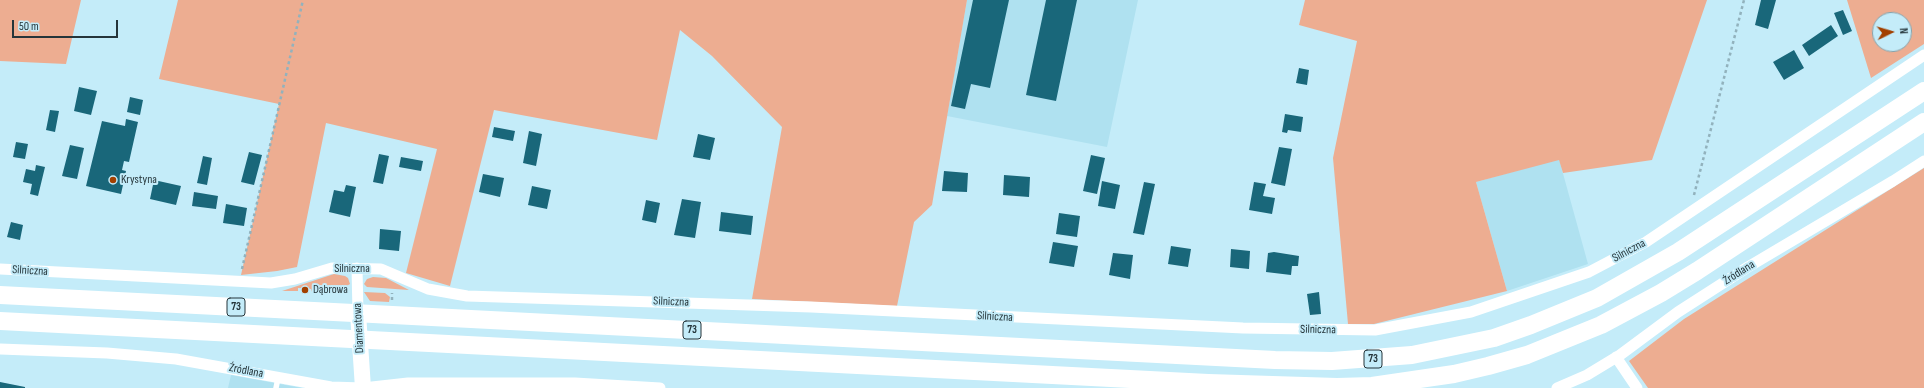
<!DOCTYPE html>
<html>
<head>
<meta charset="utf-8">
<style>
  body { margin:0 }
  #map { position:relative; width:1924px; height:388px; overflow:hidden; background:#c4ecf9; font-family:"Sofia Sans Condensed",sans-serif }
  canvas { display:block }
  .north { position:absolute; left:1872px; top:12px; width:40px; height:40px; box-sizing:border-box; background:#c4ecf9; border:1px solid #84a3ad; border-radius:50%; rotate:85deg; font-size:11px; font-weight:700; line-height:16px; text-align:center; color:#25353a }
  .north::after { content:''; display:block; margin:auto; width:14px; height:18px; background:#a24000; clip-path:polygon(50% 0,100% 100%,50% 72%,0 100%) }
  .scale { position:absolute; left:12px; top:20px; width:106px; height:18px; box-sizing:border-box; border:2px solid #25353a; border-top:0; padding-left:5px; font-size:12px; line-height:14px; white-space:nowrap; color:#25353a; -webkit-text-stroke:3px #c4ecf9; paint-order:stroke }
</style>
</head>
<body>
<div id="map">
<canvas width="1924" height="388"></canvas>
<div class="north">N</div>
<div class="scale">50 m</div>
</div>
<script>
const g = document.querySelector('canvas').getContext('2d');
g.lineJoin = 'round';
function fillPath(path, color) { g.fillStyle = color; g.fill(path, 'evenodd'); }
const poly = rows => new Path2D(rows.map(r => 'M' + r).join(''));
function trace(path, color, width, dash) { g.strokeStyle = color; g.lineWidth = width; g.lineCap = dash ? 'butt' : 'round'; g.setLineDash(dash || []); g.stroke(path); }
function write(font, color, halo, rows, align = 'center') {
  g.font = font + ' "Sofia Sans Condensed",sans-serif'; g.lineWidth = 4; g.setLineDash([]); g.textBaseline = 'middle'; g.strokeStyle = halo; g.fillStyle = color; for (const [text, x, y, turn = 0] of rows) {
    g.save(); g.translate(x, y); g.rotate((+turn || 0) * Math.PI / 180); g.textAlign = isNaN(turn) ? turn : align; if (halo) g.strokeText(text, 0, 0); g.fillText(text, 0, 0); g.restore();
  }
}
fillPath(poly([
  [967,0,1138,0,1107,147,947,116],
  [1559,159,1588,264,1507,291,1476,182],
  [231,375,302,388,228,388]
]), '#afe1f0');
fillPath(poly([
  [0,0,81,0,66,64,0,61],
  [178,0,967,0,932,205,914,222,897,306,752,299,782,127,712,56,680,30,657,140,494,110,450,286,406,273,437,149,326,123,297,267,277,271,241,275,279,104,159,79],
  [1305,0,1707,0,1652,160,1563,173,1559,160,1476,182,1507,291,1374,324,1348,324,1333,158,1357,41,1299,25],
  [1847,0,1924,0,1924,44,1871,78],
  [1880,20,1904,20,1904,44,1880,44],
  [1924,168,1924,388,1648,388,1629,361,1684,319],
  [334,274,345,276,348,278,350,284,345,287,312,292,311,289,298,288,298,291,282,291],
  [373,277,386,278,409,290,367,287,364,284,367,279],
  [364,292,385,293,390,297,389,302,370,301]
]), '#edad91');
fillPath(poly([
  [973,0,1009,0,990,88,971,84,965,109,951,106],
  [1046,0,1077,0,1056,101,1026,95],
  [1761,0,1776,0,1768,29,1755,25],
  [1843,10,1852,31,1843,35,1834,13],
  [1831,25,1838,36,1809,56,1802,45],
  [1794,50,1804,68,1784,80,1773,62],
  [1299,68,1309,70,1307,85,1296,83],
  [79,87,97,91,91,115,74,111],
  [130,97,143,100,140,115,127,112],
  [50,110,59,111,55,132,46,130],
  [1285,114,1303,117,1301,132,1288,130,1287,133,1282,132],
  [126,119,138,122,129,162,124,161,122,170,126,171,121,194,86,186,102,121,125,126],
  [494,127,515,131,513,141,492,137],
  [529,131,542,134,536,166,523,163],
  [698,134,715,138,710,160,693,157],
  [16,142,28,144,25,159,13,157],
  [70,145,84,148,77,179,62,176],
  [1279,147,1292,149,1285,186,1271,183],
  [249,152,262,155,254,185,241,182],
  [379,154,389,156,383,184,373,182],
  [1091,155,1105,158,1097,194,1083,191],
  [203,156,212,158,207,185,197,183],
  [401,157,423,161,421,171,399,167],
  [36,165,45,167,38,196,30,194,32,184,23,182,26,169,35,171],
  [944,171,968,173,967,192,942,191],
  [483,174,504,178,500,197,479,192],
  [1004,175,1030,177,1029,197,1003,195],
  [154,180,181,186,176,205,150,199],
  [1102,181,1120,185,1115,209,1098,206],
  [1144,182,1155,184,1144,235,1133,233],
  [1254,182,1266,184,1263,196,1275,198,1272,214,1249,210],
  [346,185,356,187,350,217,329,212,334,190,344,192],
  [532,186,551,190,547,209,528,205],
  [194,192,218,196,216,209,192,206],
  [682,199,701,202,695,238,674,235],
  [646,200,660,203,656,223,642,220],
  [226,204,247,208,244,226,223,223],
  [721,212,753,216,751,235,719,231],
  [1059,213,1080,216,1077,237,1056,234],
  [11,222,23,225,20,240,7,237],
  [380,229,401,231,399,251,379,249],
  [1053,242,1078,246,1074,267,1049,263],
  [1171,246,1191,249,1188,267,1168,264],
  [1231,249,1250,251,1249,269,1230,267],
  [1274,252,1299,256,1298,266,1292,266,1291,275,1266,272,1268,253],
  [1113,253,1133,255,1130,279,1109,275],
  [1319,292,1321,314,1310,315,1307,294],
  [0,382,25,387,25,388,0,388]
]), '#19677a');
trace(poly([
  [1694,195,1744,0],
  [242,269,303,0],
  [392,300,392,293]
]), '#92b2bd', 2.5, [3, 3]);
trace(poly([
  [276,388,278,378]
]), '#fff', 5.5);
trace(poly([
  [357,268,358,313],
  [0,269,271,283,295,279,332,268,381,269,428,289,467,296,811,307,1243,328,1375,330,1471,312,1589,272,1646,242,1924,55],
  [0,349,107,353,176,359,331,387,363,388,408,383,575,383,660,388],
  [1616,357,1637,388],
  [1557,388,1587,375,1620,355,1678,312,1748,267,1893,181,1924,161]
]), '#fff', 11);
trace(poly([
  [358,313,363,388]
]), '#fff', 16);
trace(poly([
  [0,295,1275,360,1332,361,1412,355,1494,338,1531,325,1597,298,1678,252,1924,91],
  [0,321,1208,383,1337,387,1372,386,1454,374,1488,366,1527,355,1601,325,1661,293,1697,271,1924,122]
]), '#fff', 18);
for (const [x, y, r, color] of [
  [113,180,4,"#a24000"],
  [305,290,4,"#a24000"]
]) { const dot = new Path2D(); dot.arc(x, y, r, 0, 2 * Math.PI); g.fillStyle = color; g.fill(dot); trace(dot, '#c4ecf9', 1.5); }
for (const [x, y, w] of [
  [236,307,18],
  [692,330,18],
  [1373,359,18]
]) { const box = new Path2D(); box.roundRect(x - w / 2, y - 9, w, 18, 3); g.fillStyle = '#c4ecf9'; g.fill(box); trace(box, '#25353a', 1); }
write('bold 11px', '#25353a', null, [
  ["73",236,307],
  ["73",692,330],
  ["73",1373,359]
]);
write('12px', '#25353a', '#c4ecf9', [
  ["Krystyna",121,180],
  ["Dąbrowa",313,290]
], 'left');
write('12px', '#25353a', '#c4ecf9', [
  ["Silniczna",1629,251,-28],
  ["Silniczna",352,269],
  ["Silniczna",30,271,3],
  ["Źródlana",1739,273,-32],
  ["Silniczna",671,302,2],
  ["Silniczna",995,317,3],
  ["Diamentowa",359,328,-93],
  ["Silniczna",1318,330,1],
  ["Źródlana",246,371,11]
]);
</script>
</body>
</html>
